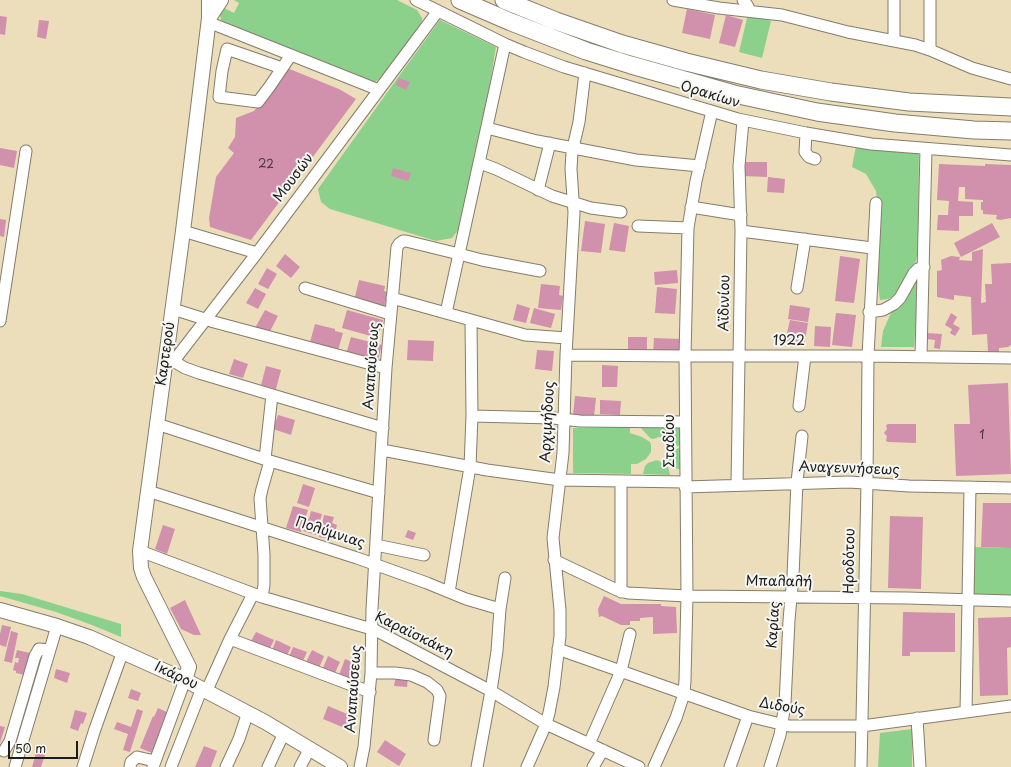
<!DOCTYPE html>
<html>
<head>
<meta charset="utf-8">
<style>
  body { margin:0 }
  #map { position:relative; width:1011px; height:767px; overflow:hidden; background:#ecdebb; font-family:"Playpen Sans",sans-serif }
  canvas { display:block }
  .scale { position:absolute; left:8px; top:741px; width:70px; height:18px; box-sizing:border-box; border:2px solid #1c1c1c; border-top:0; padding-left:5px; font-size:12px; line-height:14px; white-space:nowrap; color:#1c1c1c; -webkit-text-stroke:3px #f6f6f2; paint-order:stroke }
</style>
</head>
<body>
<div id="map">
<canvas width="1011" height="767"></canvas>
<div class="scale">50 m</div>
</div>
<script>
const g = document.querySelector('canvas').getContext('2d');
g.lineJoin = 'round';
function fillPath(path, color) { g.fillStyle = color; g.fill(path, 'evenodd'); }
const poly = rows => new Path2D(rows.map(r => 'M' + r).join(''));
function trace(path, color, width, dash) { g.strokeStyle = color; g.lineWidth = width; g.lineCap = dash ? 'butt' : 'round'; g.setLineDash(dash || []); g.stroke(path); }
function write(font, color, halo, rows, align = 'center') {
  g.font = font + ' "Playpen Sans",sans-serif'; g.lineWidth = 4; g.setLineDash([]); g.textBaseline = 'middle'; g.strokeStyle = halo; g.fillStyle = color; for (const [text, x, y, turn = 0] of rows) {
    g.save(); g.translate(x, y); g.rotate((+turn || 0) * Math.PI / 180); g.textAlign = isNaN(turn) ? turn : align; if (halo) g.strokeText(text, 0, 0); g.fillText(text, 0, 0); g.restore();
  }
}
fillPath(poly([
  [234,0,397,0,417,10,422,18,422,21,419,29,383,76,375,82,310,57,271,43,225,23,221,20,220,15,224,8,234,13,239,3],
  [748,14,771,21,762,58,739,52],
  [440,20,496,47,485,115,459,229,452,238,436,241,330,209,321,202,318,189,399,76],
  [856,146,919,152,918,251,916,261,893,297,888,299,880,300,876,269,882,203,877,198,876,191,866,174,852,167],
  [917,277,919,278,914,347,881,347,883,331,890,315],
  [630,427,630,433,642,437,650,442,651,445,651,452,646,459,637,464,631,464,631,474,573,473,573,428],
  [641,428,681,428,680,446,672,445,667,438,659,437,653,439,650,438],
  [680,448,680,469,678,469,671,467,669,464,668,457,672,450],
  [657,460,665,464,668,467,670,475,643,474,645,466,648,463],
  [973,547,1011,548,1011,595,972,594],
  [0,591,22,594,121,624,121,637,92,625,56,612,0,596],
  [912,729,912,767,878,767,880,733]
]), '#8cd18b');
fillPath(poly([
  [687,9,715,15,710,39,682,33],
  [726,15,743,20,735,47,719,43],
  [0,16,7,17,5,35,0,34],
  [39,20,49,21,46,39,37,37],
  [287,68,339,89,356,99,251,240,210,227,209,218,216,177,234,153,228,148,235,137,236,118,254,111],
  [399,78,410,82,406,90,396,85],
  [0,148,17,151,14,168,0,165],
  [743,162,767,162,767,177,743,176],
  [939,164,985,166,985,164,1011,165,1011,218,1000,220,996,219,997,215,983,214,983,210,981,210,981,202,983,202,983,200,965,199,965,187,959,187,958,201,973,202,973,216,959,216,959,231,937,230,938,215,948,215,949,201,937,200],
  [393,168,411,173,408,181,391,176],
  [768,177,785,179,784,193,767,192],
  [0,219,6,220,4,237,0,236],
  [585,221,605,224,601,253,581,251],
  [614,223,629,226,625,252,609,250],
  [992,223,1000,237,961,257,954,243],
  [983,249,981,303,986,302,985,284,992,284,991,264,1011,263,1011,345,1008,347,999,348,999,352,988,352,987,334,972,335,971,297,954,295,954,300,937,297,937,271,942,270,941,260,951,256,960,257,959,260,972,261,972,252],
  [285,254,300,267,291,278,276,266],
  [840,256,860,259,854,303,835,301],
  [267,268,277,274,268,289,258,284],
  [677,270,678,283,655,285,654,272],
  [359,280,385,286,384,291,388,292,384,308,354,301],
  [541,284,560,286,559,295,563,296,561,310,538,308],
  [657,287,677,289,675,314,655,313],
  [255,288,266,294,258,309,246,303],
  [517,304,530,308,526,323,513,320],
  [790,305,810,308,808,322,788,319],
  [534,308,555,314,551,328,530,323],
  [265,310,278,316,268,335,255,328],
  [347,310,383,320,378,338,342,328],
  [836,313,856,315,852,347,832,345],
  [951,313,957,317,953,324,960,328,955,336,950,333,952,329,945,325],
  [790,320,808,323,804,346,785,342],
  [315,324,335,329,335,331,343,333,337,354,309,346],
  [815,326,831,327,830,347,814,346],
  [927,333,942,334,940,349,934,348,935,340,927,339],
  [351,337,382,345,377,363,346,354],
  [628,337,647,337,647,353,628,353],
  [654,338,681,339,681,355,653,354],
  [408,340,434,341,433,361,407,360],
  [537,350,554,351,552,371,535,369],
  [234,359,248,364,243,378,229,374],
  [602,365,618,366,617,387,602,387],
  [266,366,281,370,276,389,261,385],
  [1008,383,1011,474,956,476,954,424,970,424,968,385],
  [575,396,596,398,594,417,573,415],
  [600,400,621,401,620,415,600,414],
  [278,415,295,420,291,435,273,429],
  [888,424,916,424,916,443,888,442,886,441,887,436,884,433,887,429,886,425],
  [303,484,315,488,309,507,297,503],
  [983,503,1011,503,1011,548,981,547],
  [293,506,308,510,301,532,286,528],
  [311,511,322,514,316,535,303,531,307,518,309,519],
  [324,515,334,517,332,523,337,525,333,540,319,537],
  [890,516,923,517,921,589,888,588],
  [163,525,175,529,167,554,155,549],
  [408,530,416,533,413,540,405,537],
  [604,596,621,604,661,604,661,606,676,607,677,633,653,634,653,617,640,618,640,621,630,621,630,625,621,625,602,616,599,617,598,609],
  [185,600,201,635,194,635,181,629,170,608],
  [903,612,955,613,955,652,910,652,910,656,902,656],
  [1011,617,1011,647,1007,648,1008,695,980,696,978,618],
  [2,625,11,627,6,647,0,645,0,634],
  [11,631,18,633,12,663,4,661],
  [256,632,274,640,269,650,251,641],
  [276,640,291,647,286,657,272,651],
  [293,647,307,652,302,663,289,657],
  [17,650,30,653,25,675,16,673,16,671,13,670,15,662,18,663,19,658,15,658],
  [312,650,324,656,319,668,306,662],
  [328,656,340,662,335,673,323,668],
  [345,659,360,665,354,680,339,675],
  [56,669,70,673,67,683,54,678],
  [396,675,408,677,407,687,394,686],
  [131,689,141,693,138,701,128,698],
  [328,706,352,716,347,729,323,719],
  [158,708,169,713,152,753,140,748,153,716,154,717],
  [137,709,143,711,130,752,123,750,128,734,114,729,117,722,131,727],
  [75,710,87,713,83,724,81,723,78,731,70,728],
  [0,726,5,727,0,743],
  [385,740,406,754,399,766,377,752],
  [204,746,217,751,211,767,195,767],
  [36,753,45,755,41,767,32,767]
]), '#d190ab');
const minor = poly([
  [416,0,505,44,524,52,564,67,738,119,806,133,871,144,1011,155],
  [673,0,719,8,782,15,848,32,915,45,930,50,972,68,1011,79],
  [743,0,747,5,750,11],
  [894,0,894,40],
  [930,0,930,50],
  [208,22,379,90],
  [282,68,227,49,222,71,219,97,258,102,270,86,291,55],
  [487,128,537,141,636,160,700,166],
  [806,133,805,152,809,157,815,159],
  [480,163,496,169,552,196,591,208,621,212],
  [538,190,550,143],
  [691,207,741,215],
  [638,226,688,228],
  [183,231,257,253],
  [741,231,872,248],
  [305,288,390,314],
  [797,288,805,239],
  [392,298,525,335,567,338],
  [173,309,214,322,386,368],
  [869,312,883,310,894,304,900,298,914,273,918,269,924,267],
  [446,313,459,254,482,260,540,271],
  [0,321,26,151],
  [566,355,685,356,868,356,1011,358],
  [921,356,926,149],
  [168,358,185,368,199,373,383,428],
  [173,362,257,253,438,11],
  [799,406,805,356],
  [472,416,553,418,580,421,685,422],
  [157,424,270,461,379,493],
  [382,450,487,470,560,480,685,482],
  [265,459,272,395],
  [621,481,621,592],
  [737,485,741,231,739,166,743,121],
  [685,487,849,482,909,486,1011,488],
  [148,491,357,558,427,583,466,599,500,609],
  [376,545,424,555],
  [140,551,262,597,375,630,491,691,546,724,639,767],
  [554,560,617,590,628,593,687,596,907,598,1011,601],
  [449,592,470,467,472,416,471,320],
  [262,597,264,585,264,555,260,498,262,489,270,461],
  [230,639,370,692],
  [558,649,748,716,789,726,862,726,1011,706],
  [371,673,395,673,411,675,427,682,437,690,440,696,434,740],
  [207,690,230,639,253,594],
  [966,712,970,487],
  [917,718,920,767],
  [589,744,621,671,630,634],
  [4,751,10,741,35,656,39,649,50,650],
  [15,767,57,626],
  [83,767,95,729,123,651],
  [130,767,131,762,137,757,155,761],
  [153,767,185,680],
  [171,767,202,688],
  [226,767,239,739,248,712],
  [268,767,284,733],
  [300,767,310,748],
  [360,767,364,747,371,673,372,609,386,368,397,247,399,244,403,241,406,241,459,254,505,44],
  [477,767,491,691,497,651,500,609,505,578],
  [527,767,546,724,549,713,554,687,560,636,560,610,553,538,563,453,566,355,574,213,571,169,572,152,579,122,585,73],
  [593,767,603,750],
  [654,767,676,718,684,694,685,680,687,596,685,356,688,228,696,181,712,111],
  [730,767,748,716],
  [770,767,780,735,785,704,789,620,793,576,797,482,802,436],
  [861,767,867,483,868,356,876,203]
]);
const major = poly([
  [209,18,221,0],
  [0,610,57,626,89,637,185,680,265,722,340,767],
  [185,680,189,667,144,577,141,568,140,551,183,231,209,18,209,0]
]);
const highway = poly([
  [460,0,511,22,586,51,631,65,734,94,817,112,895,123,974,130,1011,131],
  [504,0,556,21,622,44,686,62,761,80,831,92,909,102,1011,107]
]);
trace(minor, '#847d6c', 13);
trace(major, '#847d6c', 16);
trace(highway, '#847d6c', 19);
trace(minor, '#fff', 11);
trace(major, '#fff', 14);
trace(highway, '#fff', 17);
write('12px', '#493940', null, [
  ["22",266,165],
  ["1",982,436]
]);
write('14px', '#1c1c1c', '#f6f6f2', [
  ["Ορακίων",710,95,17],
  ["Μουσών",294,178,-53],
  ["Αϊδινίου",725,303,-89],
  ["1922",789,341],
  ["Καρτερού",166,354,-82],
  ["Αναπαύσεως",372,366,-86],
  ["Αρχιμήδους",548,422,-87],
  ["Σταδίου",670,441,-90],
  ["Αναγεννήσεως",849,469,2],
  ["Πολύμνιας",330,533,18],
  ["Ηροδότου",850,561,-89],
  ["Μπαλαλή",779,582,1],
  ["Καρίας",774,625,-86],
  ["Καραϊσκάκη",414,635,26],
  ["Ικάρου",176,676,25],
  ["Αναπαύσεως",354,689,-86],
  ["Διδούς",782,707,10]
]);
</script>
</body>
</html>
